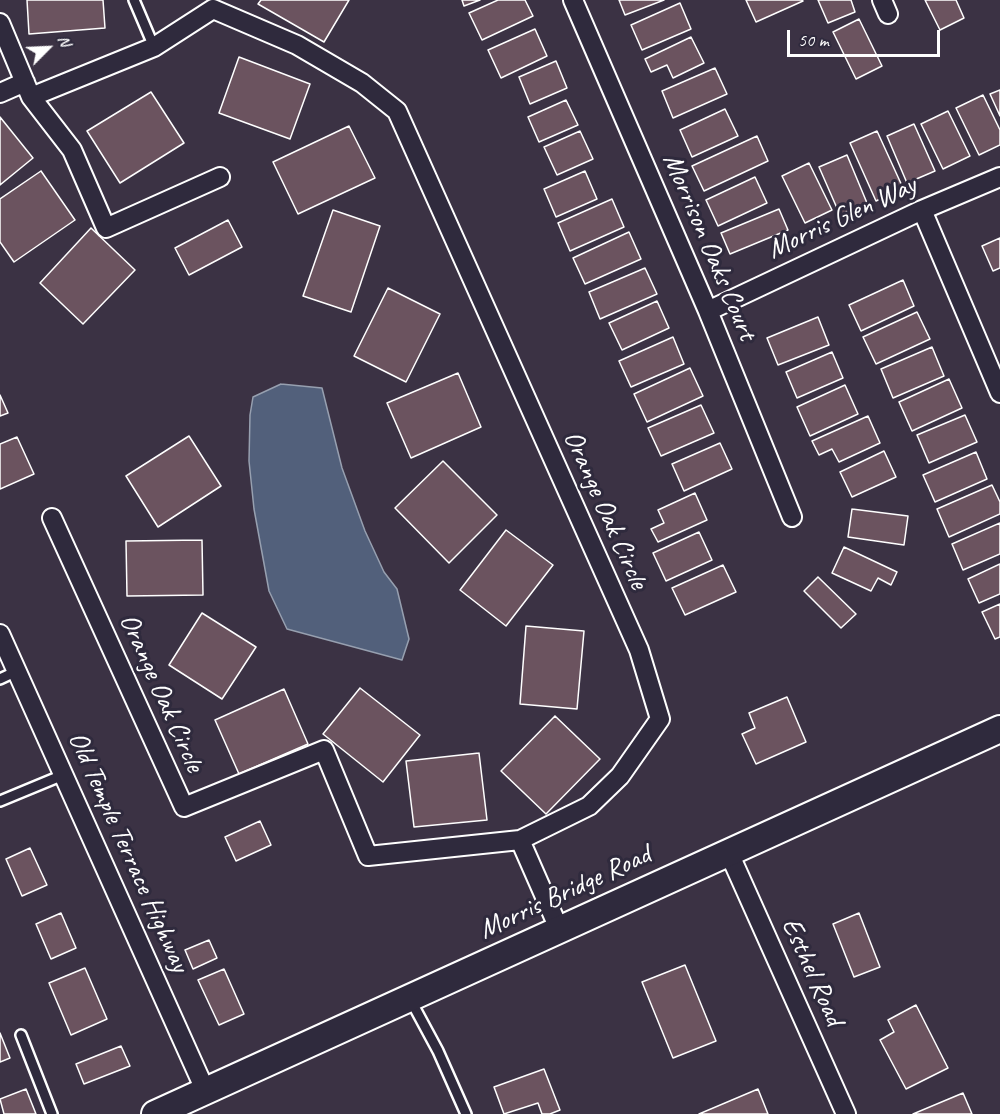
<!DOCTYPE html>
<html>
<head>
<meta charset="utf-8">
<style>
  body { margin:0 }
  #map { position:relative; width:1000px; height:1114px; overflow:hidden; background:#3b3244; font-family:Caveat,sans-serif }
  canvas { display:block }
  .north { position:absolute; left:18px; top:18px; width:60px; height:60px; -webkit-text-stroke:4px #2f2a3d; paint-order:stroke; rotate:66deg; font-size:16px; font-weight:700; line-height:24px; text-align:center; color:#fff }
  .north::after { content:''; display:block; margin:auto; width:21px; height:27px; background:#fff; clip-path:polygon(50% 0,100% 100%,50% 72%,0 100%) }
  .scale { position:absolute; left:787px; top:30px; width:153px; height:27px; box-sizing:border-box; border:3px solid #fff; border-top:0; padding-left:8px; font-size:18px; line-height:21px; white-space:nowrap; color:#fff; -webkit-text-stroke:4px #2f2a3d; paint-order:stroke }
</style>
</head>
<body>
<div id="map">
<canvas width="1000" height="1114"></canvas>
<div class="north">N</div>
<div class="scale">50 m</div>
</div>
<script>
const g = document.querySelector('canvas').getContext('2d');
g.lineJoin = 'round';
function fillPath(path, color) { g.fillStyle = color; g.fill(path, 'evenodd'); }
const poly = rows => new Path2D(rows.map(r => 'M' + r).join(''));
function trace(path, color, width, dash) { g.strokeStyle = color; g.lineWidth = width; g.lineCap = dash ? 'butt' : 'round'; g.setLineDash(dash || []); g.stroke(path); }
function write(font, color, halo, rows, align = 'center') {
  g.font = font + ' Caveat,sans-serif'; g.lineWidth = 6; g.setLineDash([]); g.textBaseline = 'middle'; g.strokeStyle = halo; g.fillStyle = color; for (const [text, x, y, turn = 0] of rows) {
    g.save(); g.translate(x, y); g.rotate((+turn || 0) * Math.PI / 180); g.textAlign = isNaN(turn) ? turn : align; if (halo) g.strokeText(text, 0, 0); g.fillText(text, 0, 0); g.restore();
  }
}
const water = poly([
  [281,384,322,388,342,468,365,531,384,572,397,589,409,639,402,660,287,629,269,591,254,509,249,461,250,415,253,397,281,384]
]);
fillPath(water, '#52607b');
trace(water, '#97a0b0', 1.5);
const building = poly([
  [27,0,103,0,105,28,29,34,27,0],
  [261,0,349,0,324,42,258,4,261,0],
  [462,0,480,0,464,6,462,0],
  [498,0,525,0,533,16,482,40,469,13,498,0],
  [619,0,664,0,625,15,619,0],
  [746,0,802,0,803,1,756,22,746,0],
  [818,0,851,0,855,12,828,23,818,0],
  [925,0,956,0,964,18,940,30,925,0],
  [680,3,691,29,642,50,631,25,680,3],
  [859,19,882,66,856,79,833,32,859,19],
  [535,29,547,56,501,78,488,50,535,29],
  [691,37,704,63,673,78,667,65,651,72,645,59,691,37],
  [239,57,310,84,290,139,219,113,239,57],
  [556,61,567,88,530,104,519,77,556,61],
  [715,68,727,94,673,118,662,91,715,68],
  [1000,90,1000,116,990,94,1000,90],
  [151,92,184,143,120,183,87,131,151,92],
  [983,95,1000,130,1000,145,979,155,956,108,983,95],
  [566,100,578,125,539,142,528,117,566,100],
  [725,109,738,136,692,157,680,130,725,109],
  [948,111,970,156,943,169,921,124,948,111],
  [0,117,33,158,0,185,0,117],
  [914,124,935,171,907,183,887,136,914,124],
  [349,126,375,178,298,214,273,162,349,126],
  [580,131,593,159,557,175,544,147,580,131],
  [877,131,903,188,876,201,850,143,877,131],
  [757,136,768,161,704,191,692,166,757,136],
  [847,155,867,203,840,215,819,167,847,155],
  [809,163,832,210,805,223,782,176,809,163],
  [41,171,75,220,14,262,0,242,0,199,41,171],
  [585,171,597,199,556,217,544,189,585,171],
  [755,177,767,203,718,226,706,200,755,177],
  [612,199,624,227,570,251,558,223,612,199],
  [779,209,788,230,730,254,721,233,779,209],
  [333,210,380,226,351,312,303,296,333,210],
  [228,220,242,247,189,275,175,248,228,220],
  [91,228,135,270,83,324,40,283,91,228],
  [629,232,641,259,585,284,573,258,629,232],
  [1000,238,1000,268,993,271,982,246,1000,238],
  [645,268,657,294,600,319,589,292,645,268],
  [903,280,914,306,861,331,849,305,903,280],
  [388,288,440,314,406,382,354,356,388,288],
  [657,301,669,328,622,350,609,323,657,301],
  [917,312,930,339,876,364,863,337,917,312],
  [818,317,829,345,778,365,767,338,818,317],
  [673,337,684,364,631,387,619,361,673,337],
  [932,347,944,376,893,398,881,369,932,347],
  [832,352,843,378,797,398,786,372,832,352],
  [690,368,703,396,647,422,634,394,690,368],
  [458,373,481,427,411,458,387,403,458,373],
  [949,379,962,408,912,431,899,402,949,379],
  [845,385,858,414,810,436,797,407,845,385],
  [0,395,8,413,0,416,0,395],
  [701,405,714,433,661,456,648,428,701,405],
  [965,415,977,442,929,463,917,435,965,415],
  [868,416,880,443,839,462,832,449,819,455,812,441,868,416],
  [189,436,221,486,158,527,126,476,189,436],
  [17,437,34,474,0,489,0,444,17,437],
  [720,443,732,469,684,491,672,464,720,443],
  [884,451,896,477,852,497,840,472,884,451],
  [976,452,987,479,935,502,923,475,976,452],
  [443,461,497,515,449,563,395,508,443,461],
  [992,485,1000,502,1000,514,949,537,937,509,992,485],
  [695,493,707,520,658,542,651,529,664,523,658,510,695,493],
  [852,509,908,516,904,545,848,537,852,509],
  [1000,523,1000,554,963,570,952,544,1000,523],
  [506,530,553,565,506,626,460,590,506,530],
  [699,532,712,560,666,581,653,553,699,532],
  [202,540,203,595,127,596,126,541,202,540],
  [844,547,897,572,891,585,878,578,871,591,832,573,844,547],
  [1000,564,1000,594,979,603,968,579,1000,564],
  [723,565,736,592,685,615,672,588,723,565],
  [818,577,856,614,841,628,804,591,818,577],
  [1000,604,1000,637,995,639,982,612,1000,604],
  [202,613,256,647,222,699,169,665,202,613],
  [526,626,584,631,577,709,520,704,526,626],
  [360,688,420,735,383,782,323,734,360,688],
  [284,689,308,744,239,774,215,720,284,689],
  [787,697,806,742,756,764,742,734,755,728,749,713,787,697],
  [555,716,600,759,546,814,501,771,555,716],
  [479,753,487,820,414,827,406,761,479,753],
  [260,821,271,845,236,861,225,837,260,821],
  [30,848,47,885,22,896,6,859,30,848],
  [61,913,76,948,51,959,36,924,61,913],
  [859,913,880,967,854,977,833,924,859,913],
  [209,940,217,958,193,969,185,950,209,940],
  [685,965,716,1041,673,1058,642,982,685,965],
  [85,968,107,1019,71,1035,49,983,85,968],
  [224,969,244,1014,219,1025,198,980,224,969],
  [916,1005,948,1068,906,1089,880,1040,894,1032,888,1020,916,1005],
  [0,1033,10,1058,0,1062,0,1033],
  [121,1046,130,1066,84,1084,76,1064,121,1046],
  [544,1069,560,1110,550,1114,542,1114,538,1103,504,1114,494,1087,544,1069],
  [26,1089,36,1114,4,1114,0,1099,26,1089],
  [758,1089,768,1114,699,1114,758,1089],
  [963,1093,972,1114,913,1114,963,1093]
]);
fillPath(building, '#6b535f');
trace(building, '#fff', 1.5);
const lane = poly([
  [134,0,154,47],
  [0,679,17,671],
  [0,801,63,775],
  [410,999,438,1051,466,1114],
  [21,1035,52,1114]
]);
const street = poly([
  [573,0,708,311,792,517],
  [882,0,888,14],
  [0,23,31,97,72,150,106,228,220,177],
  [0,93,25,82],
  [31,97,154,47,213,9,297,45,362,83,397,111,639,650,660,719,620,776,589,806,520,840,368,856,324,750,184,807,52,518],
  [922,210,1000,393],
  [708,311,922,210,1000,177],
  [0,634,206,1092],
  [520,840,560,931],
  [729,853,846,1114]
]);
const secondary = poly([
  [155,1114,1000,729]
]);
trace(lane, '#fff', 14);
trace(street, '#fff', 22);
trace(secondary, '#fff', 30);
trace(lane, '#2f2a3d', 9);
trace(street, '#2f2a3d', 18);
trace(secondary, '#2f2a3d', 26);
write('28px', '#fff', '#2f2a3d', [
  ["Morris Glen Way",842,218,-25],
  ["Morrison Oaks Court",709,247,67],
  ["Orange Oak Circle",605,510,66],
  ["Orange Oak Circle",161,693,66],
  ["Old Temple Terrace Highway",128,852,66],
  ["Morris Bridge Road",565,893,-25],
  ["Esthel Road",812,972,66]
]);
</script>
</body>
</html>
